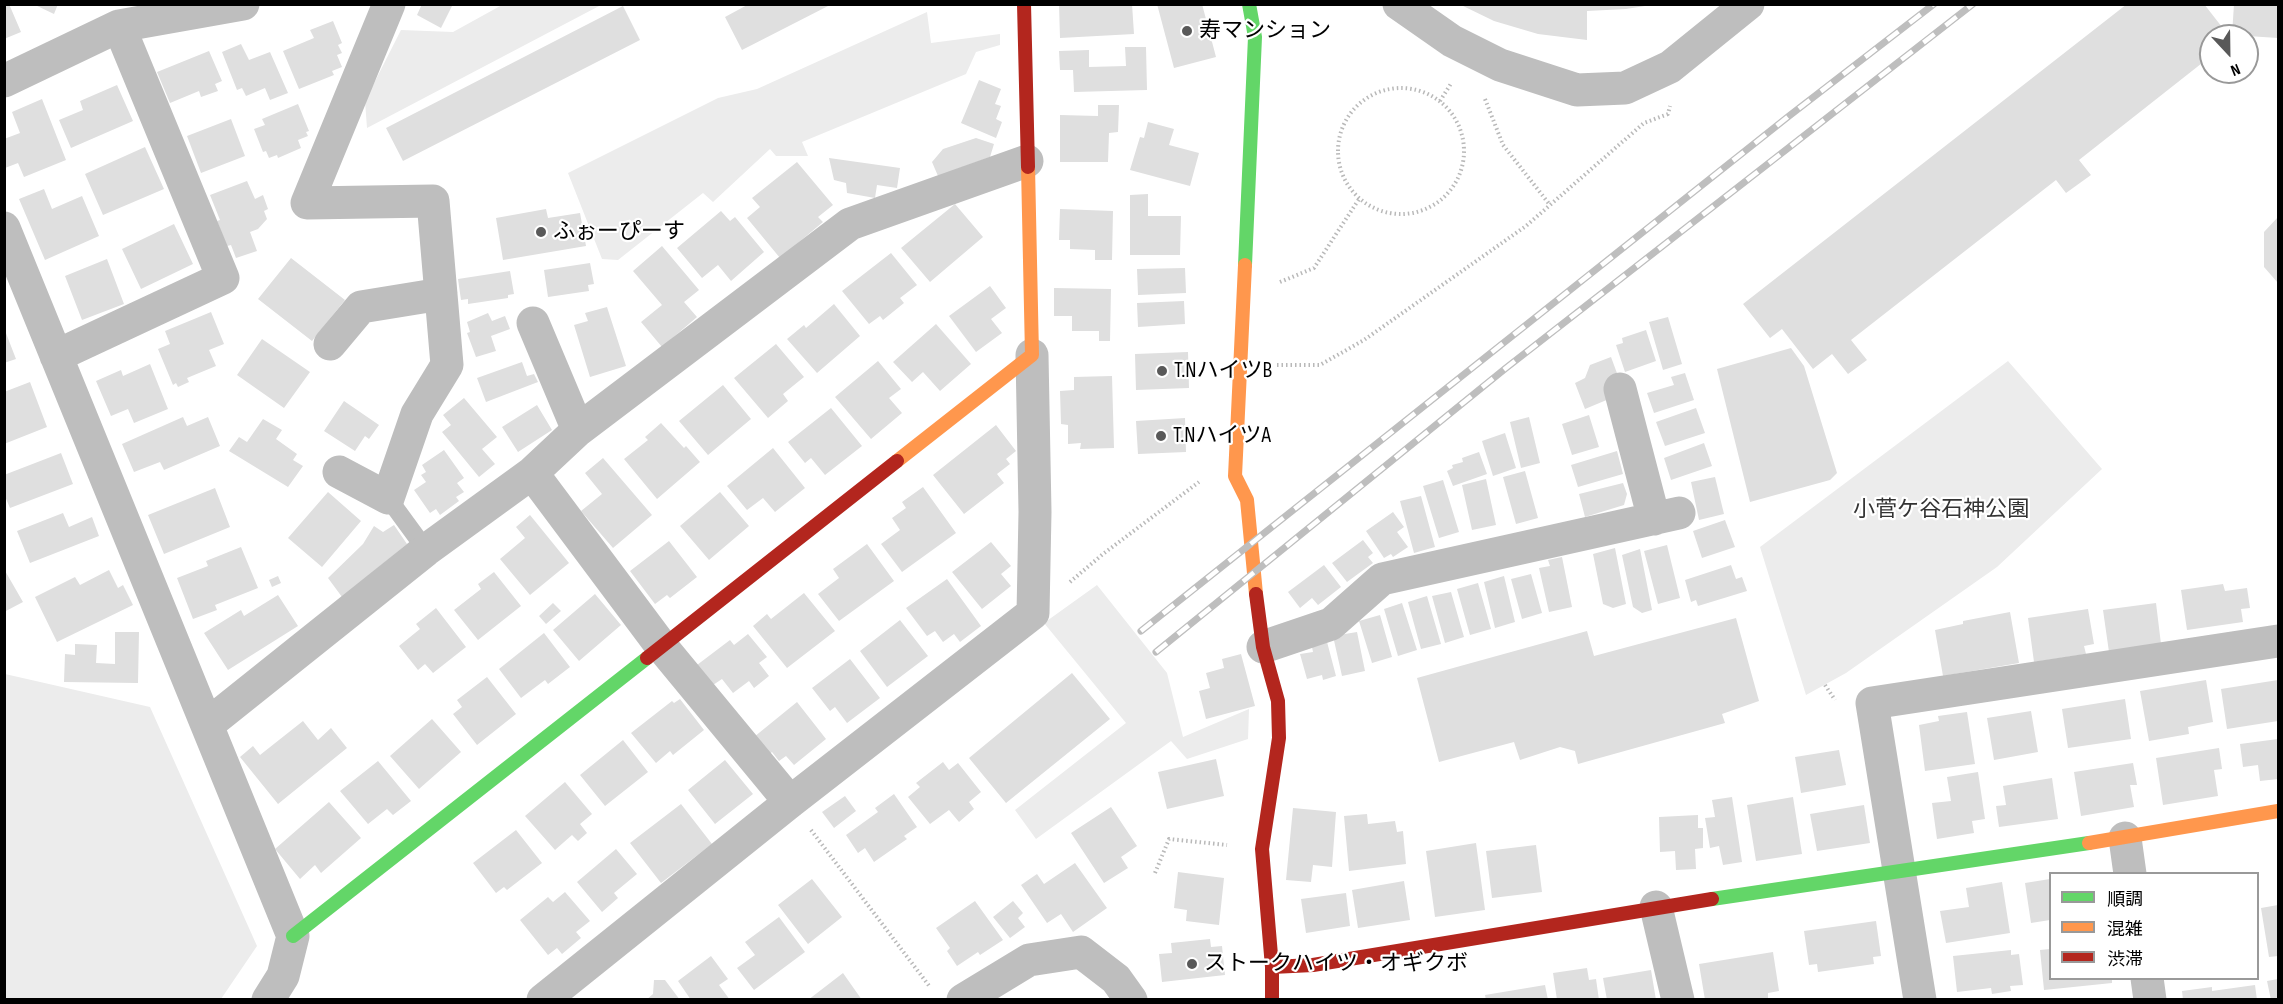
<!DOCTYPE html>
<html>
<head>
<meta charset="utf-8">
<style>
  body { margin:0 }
  #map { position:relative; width:2283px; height:1004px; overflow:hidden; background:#fff; font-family:"Sofia Sans Condensed","Noto Sans JP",sans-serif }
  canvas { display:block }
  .frame { position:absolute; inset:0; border:6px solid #000; pointer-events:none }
  .legend { position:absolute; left:2049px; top:872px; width:210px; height:108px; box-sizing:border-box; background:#fff; border:2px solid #999; margin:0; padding:8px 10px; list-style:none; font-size:18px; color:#000 }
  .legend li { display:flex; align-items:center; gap:12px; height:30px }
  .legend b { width:30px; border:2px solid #999 }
  .north { position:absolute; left:2199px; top:24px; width:60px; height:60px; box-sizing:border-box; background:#fff; border:2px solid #999; border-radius:50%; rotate:158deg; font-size:16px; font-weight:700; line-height:24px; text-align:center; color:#000 }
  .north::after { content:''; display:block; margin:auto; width:21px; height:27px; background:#595959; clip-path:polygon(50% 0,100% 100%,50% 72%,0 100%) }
</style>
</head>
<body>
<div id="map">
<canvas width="2283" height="1004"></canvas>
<div class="frame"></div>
<ul class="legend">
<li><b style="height:8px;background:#63d668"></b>順調</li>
<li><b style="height:8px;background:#ff974d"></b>混雑</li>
<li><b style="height:8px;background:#b3261e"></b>渋滞</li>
</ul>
<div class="north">N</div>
</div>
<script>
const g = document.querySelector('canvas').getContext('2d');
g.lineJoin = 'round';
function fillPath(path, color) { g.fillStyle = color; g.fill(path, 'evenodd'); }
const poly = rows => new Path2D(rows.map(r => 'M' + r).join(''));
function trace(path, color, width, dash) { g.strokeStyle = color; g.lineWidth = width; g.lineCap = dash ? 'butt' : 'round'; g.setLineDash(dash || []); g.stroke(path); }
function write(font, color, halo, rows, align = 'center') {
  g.font = font + ' "Sofia Sans Condensed","Noto Sans JP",sans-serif'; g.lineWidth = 4.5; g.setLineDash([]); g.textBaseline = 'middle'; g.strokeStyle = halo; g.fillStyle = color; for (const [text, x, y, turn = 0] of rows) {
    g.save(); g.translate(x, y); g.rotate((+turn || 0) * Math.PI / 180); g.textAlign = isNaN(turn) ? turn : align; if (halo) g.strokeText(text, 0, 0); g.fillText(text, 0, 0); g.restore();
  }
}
fillPath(poly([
  [502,5,601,5,367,128,365,101,401,30,453,32],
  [927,12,931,43,1000,34,1000,45,976,52,966,74,802,142,808,156,776,156,770,149,713,202,703,193,618,260,602,259,568,173,718,98,757,89],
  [2008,361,2102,469,1997,567,1846,673,1806,695,1760,547],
  [1097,585,1167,673,1183,737,1249,709,1248,739,1187,759,1171,741,1036,839,1015,810,1126,723,1044,623],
  [5,674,150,707,257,946,221,999,5,999]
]), '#ececec');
fillPath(poly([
  [4,4,9,4,21,32,4,39],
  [33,4,58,4,54,14],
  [422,4,453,4,441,28,417,15],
  [749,4,832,4,742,50,725,17],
  [1059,4,1132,4,1134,34,1060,38],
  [1157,4,1202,4,1216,57,1174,68],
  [1459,4,1645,4,1645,6,1626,9,1587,11,1587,40,1538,34,1494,21],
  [2127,4,2204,4,2229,36,2211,36,2211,56,2079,160,2091,175,2066,193,2056,180,1851,340,1867,360,1848,374,1832,354,1813,369,1782,329,1770,338,1743,304],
  [2234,4,2278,4,2278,38,2232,35],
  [623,6,640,40,403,161,386,128],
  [333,21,342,43,338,45,342,53,337,55,342,67,332,71,334,75,299,89,283,51,314,38,310,30],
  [241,44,249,60,270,52,288,93,270,100,265,88,246,96,242,88,237,90,222,52],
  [1125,47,1146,47,1147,90,1074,92,1073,70,1060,70,1059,51,1089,50,1089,67,1126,66],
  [209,51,222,81,215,84,218,91,201,97,199,91,170,103,157,72],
  [979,80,1001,89,995,104,1001,106,996,119,1002,122,996,138,961,123],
  [117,85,133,121,71,148,59,120,83,110,80,101],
  [42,99,66,160,24,177,18,163,5,168,4,139,20,133,12,112],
  [298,104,309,131,306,132,308,136,298,140,301,148,278,158,277,155,269,158,266,151,263,152,254,129,265,125,262,119],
  [1098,105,1119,105,1118,132,1109,133,1108,162,1060,162,1060,115,1098,116],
  [231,119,245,156,201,173,187,136],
  [1148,122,1174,129,1169,145,1199,153,1190,186,1130,170,1140,137,1144,138],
  [976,138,994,144,990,157,938,176,932,162,943,149],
  [145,147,164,189,103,215,85,174],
  [829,158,900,168,897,188,877,185,875,198,847,193,846,183,834,180],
  [797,162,833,205,818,217,823,222,780,258,747,218,760,207,752,198],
  [247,181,255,199,263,195,268,209,264,211,267,219,258,229,250,232,257,251,236,258,231,245,227,246,217,221,220,220,210,195],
  [44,189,52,209,82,196,99,236,45,260,19,199],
  [1148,194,1148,216,1181,216,1180,255,1130,255,1130,195],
  [955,204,983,237,930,282,901,248],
  [546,209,548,218,580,213,586,246,503,260,496,218],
  [1060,209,1113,211,1112,260,1095,260,1095,250,1070,249,1070,240,1059,240],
  [721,211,730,221,735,217,764,252,731,281,718,265,702,278,677,248],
  [2278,217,2278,283,2264,267,2264,232],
  [174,224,193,264,141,289,122,249],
  [662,246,699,290,684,302,697,317,662,347,641,322,662,305,633,271],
  [891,253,917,285,900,298,904,303,883,320,880,316,869,324,842,291],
  [291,258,345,300,312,341,258,299],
  [107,259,124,304,82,320,65,276],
  [590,263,594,284,588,285,589,291,548,297,544,270],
  [1185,268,1186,293,1138,295,1137,269],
  [510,271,514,294,508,295,508,298,468,304,468,299,461,300,458,279],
  [990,286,1006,308,991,319,1002,333,976,352,949,316],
  [1054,288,1111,289,1110,341,1099,341,1099,331,1072,331,1072,316,1054,316],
  [1184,301,1185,324,1138,327,1137,303],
  [834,304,860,336,817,373,787,339,804,325,806,328],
  [607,307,626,366,590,377,574,325,588,321,585,313],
  [211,312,224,344,209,350,216,366,187,378,189,382,178,387,176,383,173,385,158,349,170,344,165,331],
  [488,313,492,321,505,316,510,329,491,336,496,351,476,357,467,333,470,332,467,322],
  [1668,317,1682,364,1663,370,1649,322],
  [936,324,971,364,940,391,923,372,912,382,893,362],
  [4,328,16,359,4,363],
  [1646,330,1656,361,1625,372,1616,345,1623,343,1622,338],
  [262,339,310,372,284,408,237,375],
  [776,344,804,377,783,394,788,401,768,418,734,378],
  [1791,348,1804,366,1837,473,1830,480,1750,502,1717,369],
  [1188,352,1189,388,1136,390,1135,354],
  [1611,357,1621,384,1609,399,1585,409,1575,383,1585,378,1590,365],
  [878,361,901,389,889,398,902,413,871,439,835,397],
  [522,362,527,376,534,374,538,382,486,402,477,378],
  [150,364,168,409,134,423,128,409,111,416,96,381,121,370,123,376],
  [1685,373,1694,400,1654,413,1647,393,1674,385,1671,377],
  [1112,376,1114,448,1080,449,1081,443,1068,444,1068,425,1061,424,1060,391,1074,390,1074,377],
  [30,382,47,427,4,444,4,392],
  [723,385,751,419,708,455,679,421],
  [464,398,497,437,482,449,495,464,479,477,442,432,451,425,443,415],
  [344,401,379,425,369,439,365,436,355,451,324,431],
  [537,405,552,430,518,452,502,427],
  [831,408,862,446,825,475,811,458,805,463,788,442],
  [1696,408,1705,433,1665,446,1656,422],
  [1589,415,1599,447,1572,455,1562,424],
  [183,417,187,426,208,417,220,446,164,470,160,462,134,472,122,444],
  [1529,417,1540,463,1521,468,1510,422],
  [1185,418,1186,452,1138,454,1136,421],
  [263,419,282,430,276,439,297,454,293,460,303,466,288,487,229,451,239,437,247,442],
  [661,423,684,448,686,446,700,462,657,499,624,459,648,440,645,437],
  [996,425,1016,451,1006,459,1010,464,997,474,1004,483,964,514,933,475],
  [1505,433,1516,468,1493,476,1482,441],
  [1704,443,1712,466,1671,480,1664,458],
  [773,448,805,488,775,512,763,498,747,510,727,486],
  [444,450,464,478,457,483,464,492,456,497,459,501,440,515,436,509,430,513,414,490,426,482,421,475,426,472,422,465],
  [1617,451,1623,474,1578,487,1571,465],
  [1479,452,1487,474,1453,486,1447,471,1453,468,1452,465,1463,462,1462,458],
  [61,453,73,484,10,508,4,494,4,475],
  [603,458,652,515,613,548,581,511,602,494,585,473],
  [1525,471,1538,518,1516,524,1503,477],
  [1715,477,1724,514,1699,520,1691,482],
  [1486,479,1496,525,1472,530,1462,485],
  [1443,480,1459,532,1439,538,1423,486],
  [1623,483,1627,494,1624,505,1585,517,1579,494],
  [923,487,956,533,902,572,881,544,900,530,892,518,906,508,902,502],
  [215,488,230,527,164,554,148,515],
  [328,492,361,521,322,567,288,538],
  [720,492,749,526,709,560,680,526],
  [1421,496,1435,547,1414,553,1400,501],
  [1393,512,1404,527,1397,532,1408,547,1393,557,1391,554,1384,558,1366,531],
  [63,513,69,527,92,517,99,536,30,563,17,531],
  [530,515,569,563,530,595,500,559,525,538,516,527],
  [1725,520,1735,547,1702,558,1693,531],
  [394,525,407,544,342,597,328,578,363,544,374,526,383,532],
  [1363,540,1373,553,1368,557,1373,563,1347,582,1332,563],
  [669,541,697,577,670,598,667,595,655,604,630,571],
  [991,542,1011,566,1001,574,1011,586,982,609,952,572],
  [867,544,894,581,839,621,818,594,839,578,833,569],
  [1667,545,1680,598,1658,604,1644,551],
  [241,547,258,588,215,605,217,610,193,619,177,578,208,566,206,561],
  [1615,548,1626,604,1613,608,1603,604,1593,554],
  [1640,549,1652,610,1642,613,1633,607,1622,555],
  [1562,557,1572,607,1549,612,1539,568,1550,566,1548,560],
  [1324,565,1341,587,1318,605,1312,598,1300,608,1288,592],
  [1731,565,1736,579,1742,577,1747,591,1698,606,1696,600,1691,602,1685,580],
  [4,569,23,602,4,612],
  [109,570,118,588,123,585,133,605,57,642,35,597,75,577,80,585],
  [494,572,521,606,478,640,454,610,481,589,478,584],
  [1531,574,1542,613,1522,619,1511,579],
  [278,576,281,583,272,587,269,580],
  [1504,576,1515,622,1495,628,1484,582],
  [947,579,981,626,960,642,954,634,943,642,935,631,927,636,906,608],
  [1478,583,1491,629,1470,635,1457,589],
  [2223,584,2225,591,2247,588,2250,608,2241,609,2243,622,2187,630,2181,590],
  [1451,592,1464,637,1445,643,1432,596],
  [804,593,835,631,787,668,753,626,767,614,771,619],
  [595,594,621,625,579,661,553,630],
  [278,595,298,626,228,670,204,633,241,610,244,616],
  [1427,596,1441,644,1421,649,1408,602],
  [553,603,561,611,546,624,539,616],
  [1402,603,1417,650,1398,656,1384,609],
  [2156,603,2161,644,2109,652,2103,610],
  [436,608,466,647,433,673,425,664,418,670,399,646,420,629,416,624],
  [2088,609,2094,644,2084,646,2086,654,2034,662,2028,618],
  [2010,612,2019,663,1943,676,1935,630,1963,624,1963,621],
  [1380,615,1392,657,1372,663,1359,621],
  [1736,618,1759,701,1722,714,1725,723,1578,764,1575,751,1560,747,1520,760,1514,742,1439,762,1417,678,1587,631,1594,656],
  [900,620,928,656,887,687,860,651],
  [115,632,139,632,138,683,64,682,65,654,75,655,75,644,97,645,96,663,115,664],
  [1357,632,1365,671,1342,676,1333,636],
  [544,633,570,667,548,684,545,680,521,698,499,669],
  [748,634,767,657,759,663,769,676,754,688,749,681,733,693,722,679,713,685,697,665,730,640,734,645],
  [1326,638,1336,676,1323,680,1322,675,1307,679,1300,654,1313,652,1311,642],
  [1241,654,1255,706,1206,719,1199,691,1210,688,1206,673,1224,668,1222,659],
  [850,659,880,698,847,723,835,707,830,711,812,688],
  [1072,673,1110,719,1006,803,969,758],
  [487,677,516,714,477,745,453,714,462,707,457,700],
  [2206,680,2213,722,2188,727,2189,734,2149,741,2140,691],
  [2278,680,2278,721,2227,729,2221,689],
  [680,699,704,730,673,755,670,751,656,763,631,733,672,701,674,703],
  [2125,699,2131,739,2068,748,2062,709],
  [797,702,826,739,794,765,786,756,779,761,772,752,768,755,754,737],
  [2031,711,2038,752,1994,760,1987,718],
  [1967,712,1975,764,1925,771,1919,725,1939,721,1938,716],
  [432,719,461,752,419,789,390,756],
  [303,721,318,740,331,728,347,748,278,804,240,757,253,746,260,755],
  [2278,739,2278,779,2260,781,2258,765,2243,767,2240,744],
  [623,740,648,772,605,806,580,775],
  [2219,748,2222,769,2214,770,2218,796,2163,805,2156,758],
  [1839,750,1846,785,1801,793,1795,757],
  [1216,759,1224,796,1167,809,1158,772],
  [725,760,753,794,715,824,688,790],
  [378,761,411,801,393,815,387,809,368,824,340,791],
  [943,762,949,770,958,763,981,792,969,802,974,809,959,822,949,810,930,824,908,797,920,787,916,783],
  [2133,763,2137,785,2130,785,2134,807,2081,816,2074,772],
  [1978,772,1985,819,1972,821,1974,833,1937,839,1932,803,1951,801,1947,777],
  [2052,778,2058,819,1999,827,1996,806,2006,805,2003,786],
  [565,782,592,814,580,824,587,833,578,841,572,835,555,850,525,816],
  [894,794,917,827,904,836,907,839,874,862,865,848,858,853,846,835,878,812,875,808],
  [845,796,856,811,834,828,822,812],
  [1732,797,1742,862,1723,865,1719,846,1710,848,1705,818,1715,817,1712,800],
  [1793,797,1802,854,1756,861,1747,805],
  [329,802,361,838,321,873,315,865,300,879,275,849],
  [681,804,712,844,661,883,630,843],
  [1864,805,1870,843,1817,851,1810,814],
  [1111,807,1137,846,1121,857,1128,868,1104,883,1071,833],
  [1293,808,1336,812,1332,867,1313,865,1311,882,1286,880],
  [1367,814,1368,824,1395,821,1397,832,1403,831,1406,864,1349,871,1344,816],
  [1698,815,1698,828,1703,828,1703,848,1695,849,1696,869,1676,870,1675,851,1660,852,1659,817],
  [516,830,542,863,507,890,504,887,496,893,473,863],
  [1476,843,1485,910,1435,917,1426,851],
  [1536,845,1542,892,1492,898,1486,851],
  [616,849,637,874,614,893,618,898,602,912,577,882],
  [1075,863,1107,908,1073,932,1061,914,1047,923,1021,885,1037,874,1044,884],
  [1178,872,1224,878,1219,925,1186,921,1187,910,1174,908],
  [812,879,842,917,808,944,778,905],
  [2050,879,2050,920,2031,923,2025,883],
  [1404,881,1410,920,1358,928,1352,890],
  [2002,882,2010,933,1946,943,1940,911,1969,907,1966,888],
  [565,892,590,921,576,932,581,938,562,954,557,948,548,955,520,920,548,897,553,902],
  [1346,893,1350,926,1306,933,1301,899],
  [975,901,1003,940,980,955,978,952,957,966,947,951,950,948,936,928],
  [1013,901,1023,913,1018,918,1025,927,1010,938,993,917],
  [2278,905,2278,956,2269,957,2261,908],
  [779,917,805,952,754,990,737,968,755,955,745,942],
  [1876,921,1881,956,1873,957,1874,964,1818,972,1817,964,1809,965,1804,931],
  [1210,939,1211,947,1222,946,1225,975,1162,982,1159,954,1172,953,1171,943],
  [2050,949,2050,978,2112,978,2112,983,2044,990,2040,950],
  [2011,950,2011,955,2019,954,2023,985,2010,986,2011,991,1992,994,1991,988,1957,992,1953,956],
  [1773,952,1779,991,1768,993,1768,998,1758,1000,1705,1000,1699,964],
  [711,956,728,979,719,985,730,1000,691,1000,678,981],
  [1587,968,1589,980,1596,979,1599,1000,1557,1000,1553,973],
  [1651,970,1656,1000,1607,1000,1603,978],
  [843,973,862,1000,808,1000],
  [2278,979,2278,1000,2271,1000,2267,981],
  [654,980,665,980,680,1000,646,1000,653,994],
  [1545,985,1548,1000,1486,1000,1485,995],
  [2255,985,2257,1000,2183,1000,2182,991,2212,987,2212,991]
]), '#dfdfdf');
trace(poly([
  '1338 151a63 63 0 1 1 126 0a63 63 0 1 1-126 0Z',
  [1485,99,1503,145,1550,205],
  [1440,101,1452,82],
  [1280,282,1314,268,1359,199],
  [1277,365,1320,365,1364,340,1526,226,1644,123,1668,114,1670,106],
  [1070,582,1103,554,1199,482],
  [1825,685,1835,700],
  [811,830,930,987],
  [1155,873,1169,839,1227,845]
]), '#b9b9b9', 4, [1.5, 3]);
trace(poly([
  [388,498,426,550]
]), '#bebebe', 18);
trace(poly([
  [1399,4,1452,41,1500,65,1577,90,1625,88,1670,67,1748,4],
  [4,81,119,26,243,4],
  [4,228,293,936,283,976,268,1000],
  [533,323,578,430],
  [330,344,361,307,441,294],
  [56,356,223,278,119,26],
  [1620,389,1654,519],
  [339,472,388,498,417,414,447,365,433,201,307,203,389,4],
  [532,473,662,647,790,802],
  [1263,647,1331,624,1382,579,1679,513],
  [207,725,426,550,532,473,578,430,850,224,1027,161],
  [2125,838,2130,874],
  [1656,907,1678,1000],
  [2147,978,2150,1000],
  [543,1000,790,802,1033,613,1035,512,1032,355],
  [963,1000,1029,960,1081,952,1116,979,1131,1000],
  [1920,1000,1872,703,2278,641]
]), '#bebebe', 33);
trace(poly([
  [1245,265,1255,37,1249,4],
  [1712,899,2089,843],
  [293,936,647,658]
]), '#63d668', 14);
trace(poly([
  [1245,265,1235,476,1247,500,1256,594],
  [897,461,1032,355,1028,167],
  [2089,843,2278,811]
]), '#ff974d', 14);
trace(poly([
  [1024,4,1028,167],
  [1256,594,1263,647,1278,701,1279,738,1262,849,1272,967,1272,1000],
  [647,658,897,461],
  [1272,967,1313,965,1712,899]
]), '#b3261e', 14);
const rail = poly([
  [1141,631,1789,116,1934,4],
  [1156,652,1506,368,1973,4]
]);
trace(rail, '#bebebe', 7);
trace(rail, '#fff', 4.5, [14]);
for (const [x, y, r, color] of [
  [1187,31,6,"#595959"],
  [541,232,6,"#595959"],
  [1162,371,6,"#595959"],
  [1161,436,6,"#595959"],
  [1192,964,6,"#595959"]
]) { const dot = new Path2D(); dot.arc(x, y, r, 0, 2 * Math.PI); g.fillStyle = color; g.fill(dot); trace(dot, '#fff', 2); }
write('22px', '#000', '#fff', [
  ["寿マンション",1199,31],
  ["ふぉーぴーす",553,232],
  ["T.NハイツB",1174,371],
  ["T.NハイツA",1173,436],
  ["ストークハイツ・オギクボ",1204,964]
], 'left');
write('22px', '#333', '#fff', [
  ["小菅ケ谷石神公園",1941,510]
]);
</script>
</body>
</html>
